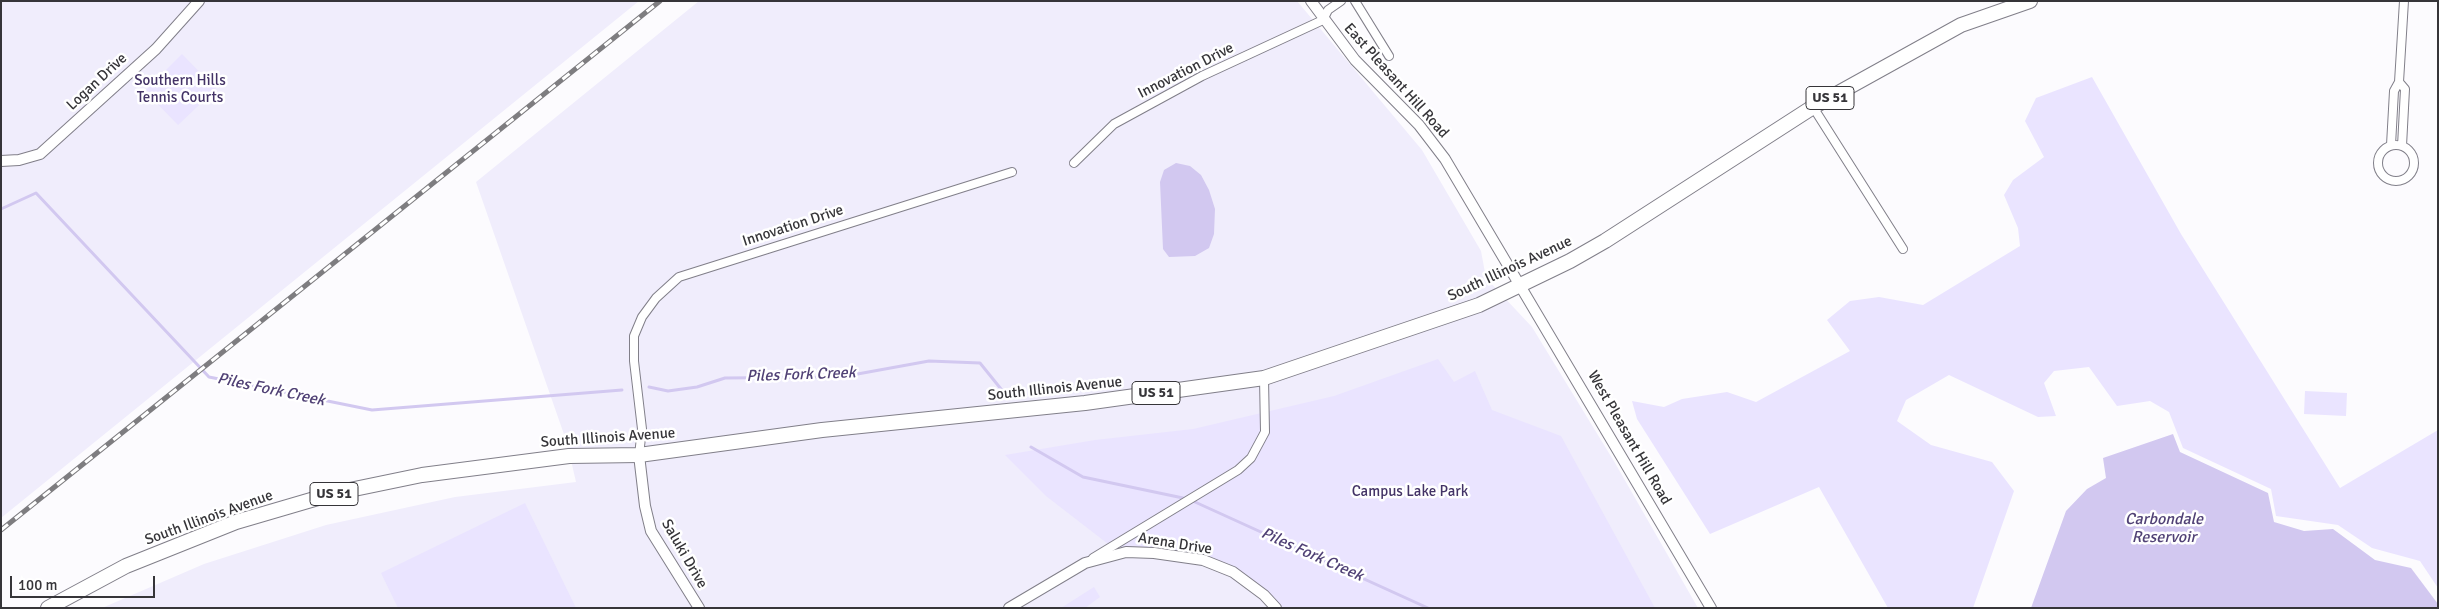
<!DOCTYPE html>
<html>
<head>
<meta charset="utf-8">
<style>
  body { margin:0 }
  #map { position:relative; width:2439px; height:609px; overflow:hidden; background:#fcfbfe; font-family:Signika,sans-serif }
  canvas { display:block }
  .frame { position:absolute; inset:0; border:2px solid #363539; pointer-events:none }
  .scale { position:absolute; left:10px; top:576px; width:145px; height:22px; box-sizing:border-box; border:2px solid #363539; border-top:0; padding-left:6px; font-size:15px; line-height:18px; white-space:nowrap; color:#363539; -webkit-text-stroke:4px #fff; paint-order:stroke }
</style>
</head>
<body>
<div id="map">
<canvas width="2439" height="609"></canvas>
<div class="frame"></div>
<div class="scale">100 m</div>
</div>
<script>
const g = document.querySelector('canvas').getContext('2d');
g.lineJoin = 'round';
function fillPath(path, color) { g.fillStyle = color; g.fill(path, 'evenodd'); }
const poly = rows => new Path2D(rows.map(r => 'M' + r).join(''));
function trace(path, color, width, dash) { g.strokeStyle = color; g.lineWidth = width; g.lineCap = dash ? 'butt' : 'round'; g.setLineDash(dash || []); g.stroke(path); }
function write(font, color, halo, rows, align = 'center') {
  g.font = font + ' Signika,sans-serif'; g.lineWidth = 5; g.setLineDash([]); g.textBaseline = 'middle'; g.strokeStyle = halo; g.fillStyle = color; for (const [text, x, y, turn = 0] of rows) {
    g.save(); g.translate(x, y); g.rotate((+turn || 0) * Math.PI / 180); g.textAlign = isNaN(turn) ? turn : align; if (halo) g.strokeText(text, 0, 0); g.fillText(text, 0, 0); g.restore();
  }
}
fillPath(poly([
  [1,1,639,1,1,518],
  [699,1,1297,1,1422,150,1481,251,1486,278,1532,327,1615,463,1698,608,102,608,204,564,326,525,455,497,576,482,567,443,476,182]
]), '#f0edfc');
fillPath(poly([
  [182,54,216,89,178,125,145,91],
  [2092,77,2181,234,2340,488,2438,430,2438,588,2420,561,2372,548,2338,525,2276,516,2271,489,2183,448,2169,412,2150,401,2117,406,2089,367,2054,371,2044,383,2056,416,2038,417,1949,375,1906,400,1897,421,1931,445,1992,462,2014,491,1973,608,1888,608,1819,487,1710,534,1637,419,1632,401,1664,407,1682,399,1727,392,1756,402,1850,351,1827,320,1850,301,1879,297,1923,305,2020,246,2018,228,2004,195,2013,180,2044,157,2025,121,2036,98],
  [1438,359,1454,382,1475,371,1492,410,1561,436,1655,608,1276,608,1264,596,1203,560,1112,547,1046,496,1005,455,1095,440,1193,429,1334,396],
  [2305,391,2347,393,2346,416,2304,414],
  [525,503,576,608,398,608,381,573],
  [1094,587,1100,597,1085,608,1061,608]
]), '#eae4ff');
fillPath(poly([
  [1176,163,1190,166,1201,175,1209,190,1215,209,1214,234,1209,248,1195,256,1169,257,1163,249,1160,182,1164,170],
  [2173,434,2180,452,2268,493,2274,522,2304,531,2333,529,2375,560,2411,568,2438,604,2438,608,2031,608,2066,511,2087,489,2106,478,2103,458]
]), '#d2c8f0');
trace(poly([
  [1,209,36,193,209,377,372,410,622,390],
  [649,387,668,391,697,387,725,378,841,377,929,361,980,363,1001,389],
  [1031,447,1083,477,1183,498],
  [1195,502,1428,608]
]), '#d2c8f0', 3);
const street = poly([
  [1355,1,1389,56],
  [2399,82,2405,89,2402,146],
  [1813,107,1903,249],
  '2378 163a18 18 0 1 1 36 0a18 18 0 1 1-36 0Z',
  [2391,145,2394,91,2399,82,2404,1],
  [1074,163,1114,124,1202,76,1323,20,1328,10,1341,1],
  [639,455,642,429,634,361,634,336,642,317,656,298,679,277,1012,172],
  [1093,558,1238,470,1251,458,1265,432,1264,378]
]);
const secondary = poly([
  [1311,1,1355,60,1419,125,1445,159,1711,608],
  [1,161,19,160,40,154,156,49,199,1],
  [639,455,645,506,651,531,699,608],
  [1009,608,1085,563,1126,552,1154,553,1203,560,1233,572,1264,595,1276,608]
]);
const highway = poly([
  [48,608,126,566,236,522,335,493,422,475,569,456,639,455,822,430,1085,403,1264,378,1479,305,1570,261,1605,241,1813,107,1961,25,2030,1]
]);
trace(street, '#817f89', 10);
trace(secondary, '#817f89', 12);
trace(highway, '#817f89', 16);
trace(street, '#fff', 8);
trace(secondary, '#fff', 10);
trace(highway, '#fff', 14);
const rail = poly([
  [1,530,660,1]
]);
trace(rail, '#7e7d80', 5);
trace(rail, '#fff', 3, [9]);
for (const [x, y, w] of [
  [1830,98,48],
  [1156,393,48],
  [334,494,48]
]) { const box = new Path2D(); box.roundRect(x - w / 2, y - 11.5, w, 23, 4); g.fillStyle = '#fff'; g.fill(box); trace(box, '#363539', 1); }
write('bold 14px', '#363539', null, [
  ["US 51",1830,98],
  ["US 51",1156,393],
  ["US 51",334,494]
]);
write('15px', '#363539', '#fff', [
  ["Innovation Drive",1186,71,-27],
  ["East Pleasant Hill Road",1396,81,48],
  ["Logan Drive",97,82,-43],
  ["Innovation Drive",793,226,-18],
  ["South Illinois Avenue",1510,269,-25],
  ["South Illinois Avenue",1055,389,-6],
  ["South Illinois Avenue",608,438,-4],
  ["West Pleasant Hill Road",1629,438,60],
  ["South Illinois Avenue",209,518,-20],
  ["Arena Drive",1175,544,9],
  ["Saluki Drive",684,554,60]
]);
write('15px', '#433366', '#fff', [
  ["Southern Hills",180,81],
  ["Tennis Courts",180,98],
  ["Campus Lake Park",1410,492]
]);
write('italic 16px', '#504175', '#fff', [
  ["Piles Fork Creek",801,375,-2],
  ["Piles Fork Creek",271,390,12],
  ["Carbondale",2164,520],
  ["Reservoir",2164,538],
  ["Piles Fork Creek",1312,555,24]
]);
</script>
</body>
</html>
